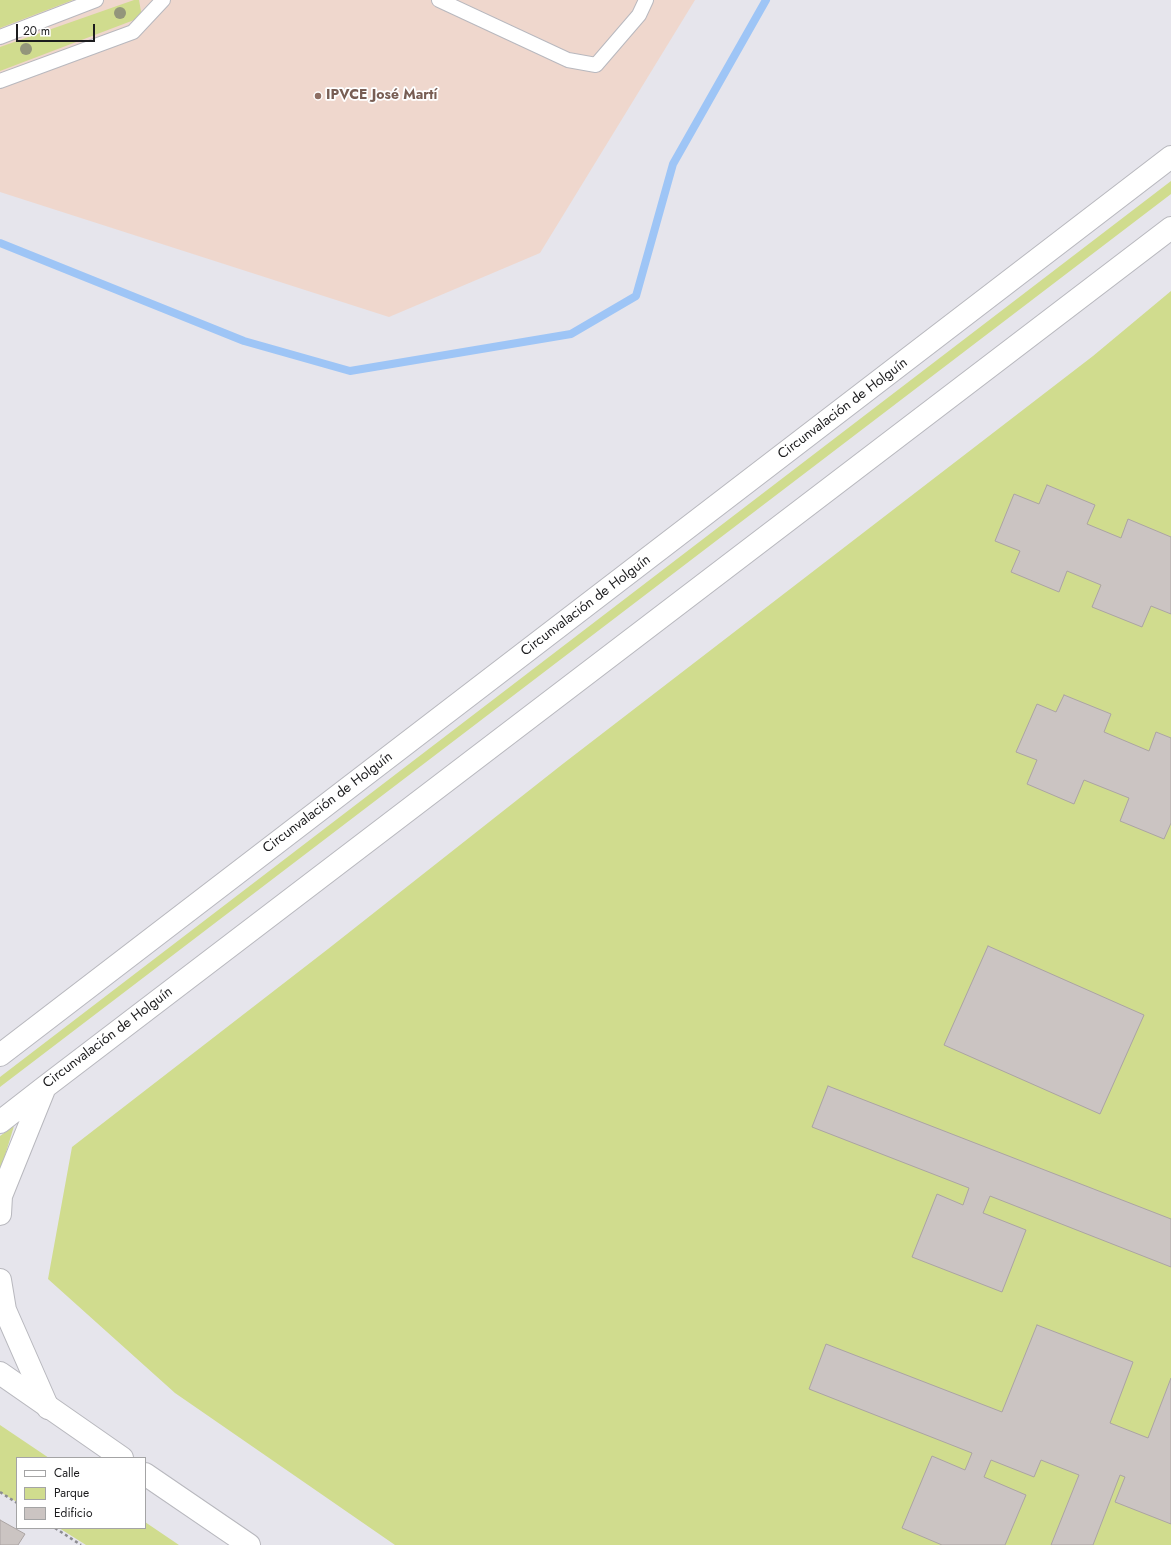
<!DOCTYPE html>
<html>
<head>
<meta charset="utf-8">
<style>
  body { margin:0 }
  #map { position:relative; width:1171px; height:1545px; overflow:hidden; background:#e6e5ec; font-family:Jost,sans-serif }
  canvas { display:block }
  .legend { position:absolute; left:16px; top:1457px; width:130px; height:72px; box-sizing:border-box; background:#fff; border:1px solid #a4a4a5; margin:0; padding:5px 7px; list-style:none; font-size:12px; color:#1c1c1e }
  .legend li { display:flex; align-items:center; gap:8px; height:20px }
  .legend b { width:20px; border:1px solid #a4a4a5 }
  .scale { position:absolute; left:16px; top:24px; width:79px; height:18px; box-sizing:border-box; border:2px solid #1c1c1e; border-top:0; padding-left:5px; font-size:12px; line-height:14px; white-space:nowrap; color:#1c1c1e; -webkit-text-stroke:3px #fff; paint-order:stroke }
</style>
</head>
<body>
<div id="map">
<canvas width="1171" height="1545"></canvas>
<ul class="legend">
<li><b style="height:5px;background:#fff"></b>Calle</li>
<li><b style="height:11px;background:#d0dc8e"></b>Parque</li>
<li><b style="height:11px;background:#cbc4c2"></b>Edificio</li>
</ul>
<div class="scale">20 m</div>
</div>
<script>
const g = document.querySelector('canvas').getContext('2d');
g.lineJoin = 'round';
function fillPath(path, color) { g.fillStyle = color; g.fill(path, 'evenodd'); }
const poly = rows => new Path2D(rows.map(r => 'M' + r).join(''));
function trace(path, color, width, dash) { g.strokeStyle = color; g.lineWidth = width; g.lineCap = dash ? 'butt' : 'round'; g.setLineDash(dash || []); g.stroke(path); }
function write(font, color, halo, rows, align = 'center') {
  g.font = font + ' Jost,sans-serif'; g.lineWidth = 3.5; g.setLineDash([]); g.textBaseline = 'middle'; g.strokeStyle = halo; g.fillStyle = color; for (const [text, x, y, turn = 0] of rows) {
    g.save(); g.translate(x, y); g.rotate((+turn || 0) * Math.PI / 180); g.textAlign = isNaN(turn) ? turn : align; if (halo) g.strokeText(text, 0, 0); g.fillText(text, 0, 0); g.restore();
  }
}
fillPath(poly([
  [0,0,695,0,540,253,389,317,0,192]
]), '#efd7cd');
fillPath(poly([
  [0,0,73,0,0,28],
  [134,0,139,0,142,17,0,71,0,47],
  [1171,181,1171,194,0,1087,0,1077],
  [1171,291,1171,1545,395,1545,175,1393,48,1279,72,1147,328,949,564,763,1093,356],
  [14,1126,0,1172,0,1136],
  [0,1425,49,1458,17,1458,17,1502,0,1492],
  [145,1522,179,1545,86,1545,59,1528,145,1528]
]), '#d0dc8e');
trace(poly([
  [0,243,244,341,350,371,571,334,636,296,673,164,766,0]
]), '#9ec5f6', 8);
const building = poly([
  [1047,485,1095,505,1087,524,1121,538,1128,519,1171,537,1171,614,1151,606,1142,627,1092,607,1101,585,1067,571,1059,592,1011,572,1020,551,995,541,1014,494,1039,504,1047,485],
  [1064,695,1111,714,1104,732,1149,751,1156,732,1171,738,1171,823,1164,839,1120,821,1129,798,1084,780,1074,804,1027,784,1037,760,1016,752,1037,704,1056,712,1064,695],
  [988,946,1144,1015,1100,1114,944,1045,988,946],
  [828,1086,1171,1219,1171,1267,990,1196,983,1213,1026,1230,1002,1292,912,1257,937,1194,963,1205,969,1188,812,1127,828,1086],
  [1037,1325,1133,1362,1110,1423,1148,1438,1171,1378,1171,1524,1115,1502,1125,1477,1120,1475,1093,1545,1051,1545,1079,1475,1041,1460,1034,1477,991,1460,984,1477,1026,1495,1005,1545,942,1545,902,1528,932,1456,965,1470,972,1453,809,1389,826,1344,1002,1412,1037,1325],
  [0,1520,25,1534,18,1545,0,1545,0,1520]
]);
fillPath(building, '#cbc4c2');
trace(building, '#aba4a3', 1);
const lane = poly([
  [439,0,568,60,596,65,639,15,646,0],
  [0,37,96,0],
  [0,81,133,32,163,0]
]);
const primary = poly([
  [0,1373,122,1458],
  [145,1474,249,1545]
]);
const highway = poly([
  [0,1055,1171,157],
  [0,1122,45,1087,1171,228],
  [0,1214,1,1196,45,1087],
  [0,1280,5,1310,48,1408]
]);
trace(lane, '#b8b8be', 16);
trace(primary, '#b8b8be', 24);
trace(highway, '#b8b8be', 24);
trace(poly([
  [0,1492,17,1503],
  [55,1528,81,1545]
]), '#8c8c91', 2.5, [3, 3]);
trace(lane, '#fff', 14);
trace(primary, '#fff', 22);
trace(highway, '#fff', 22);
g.fillStyle = '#93967b';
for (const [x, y] of [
  [120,13],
  [26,49]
]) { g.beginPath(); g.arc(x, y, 6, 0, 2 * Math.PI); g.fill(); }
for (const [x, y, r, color] of [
  [318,96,4,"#8d6e63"]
]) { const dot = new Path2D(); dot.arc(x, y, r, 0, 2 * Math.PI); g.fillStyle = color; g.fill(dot); trace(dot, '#fff', 1.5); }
write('bold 14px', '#785e54', '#fff', [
  ["IPVCE José Martí",326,96]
], 'left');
write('14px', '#1c1c1e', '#fff', [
  ["Circunvalación de Holguín",843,409,-37],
  ["Circunvalación de Holguín",586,606,-37],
  ["Circunvalación de Holguín",328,803,-37],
  ["Circunvalación de Holguín",108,1038,-37]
]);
</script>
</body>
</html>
